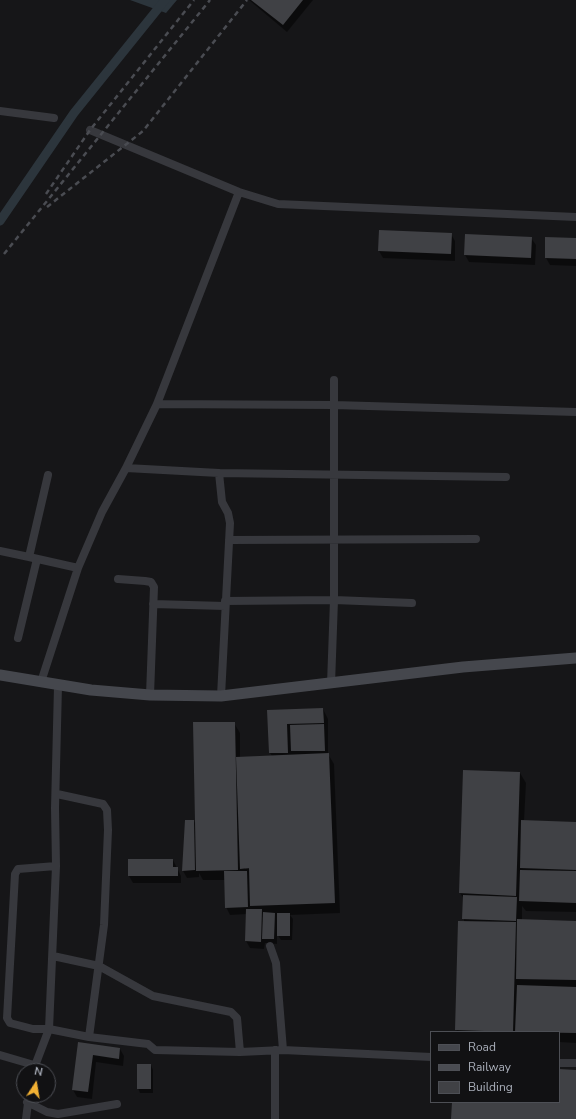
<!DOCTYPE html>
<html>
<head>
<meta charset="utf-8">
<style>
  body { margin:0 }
  #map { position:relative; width:576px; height:1119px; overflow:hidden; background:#161618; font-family:"Nunito Sans",sans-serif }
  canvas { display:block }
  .legend { position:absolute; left:430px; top:1031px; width:130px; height:72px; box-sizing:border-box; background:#111113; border:1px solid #4d4f55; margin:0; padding:5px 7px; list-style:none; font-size:12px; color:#a8adb8 }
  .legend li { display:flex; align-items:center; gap:8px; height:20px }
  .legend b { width:20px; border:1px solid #4d4f55 }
  .north { position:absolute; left:16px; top:1063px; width:40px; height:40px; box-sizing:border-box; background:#111113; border:1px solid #4d4f55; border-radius:50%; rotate:12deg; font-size:11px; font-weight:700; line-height:16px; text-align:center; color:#a8adb8 }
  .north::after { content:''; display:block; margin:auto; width:14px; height:18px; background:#f2b134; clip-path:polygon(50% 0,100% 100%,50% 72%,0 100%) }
</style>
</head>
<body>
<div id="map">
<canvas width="576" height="1119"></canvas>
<ul class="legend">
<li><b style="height:5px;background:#45474d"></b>Road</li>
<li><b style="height:5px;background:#4a4c52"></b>Railway</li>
<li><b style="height:11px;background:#404145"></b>Building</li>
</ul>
<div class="north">N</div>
</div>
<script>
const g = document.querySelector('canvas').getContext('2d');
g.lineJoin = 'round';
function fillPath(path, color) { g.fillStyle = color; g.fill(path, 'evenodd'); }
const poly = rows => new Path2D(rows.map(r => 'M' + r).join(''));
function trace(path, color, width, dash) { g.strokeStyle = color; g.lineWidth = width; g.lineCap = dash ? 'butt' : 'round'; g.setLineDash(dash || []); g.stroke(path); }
fillPath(poly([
  [130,0,177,0,166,13]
]), '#2c353c');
fillPath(poly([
  [249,0,313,0,287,32],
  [451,234,455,241,455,261,383,258,379,251],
  [531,238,536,245,535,265,469,262,465,255],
  [576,239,576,266,550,265,546,258],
  [323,709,328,719,328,754,334,764,340,913,290,915,293,919,292,940,281,940,277,934,277,944,265,943,264,949,250,948,246,941,247,914,230,915,226,907,225,880,203,880,199,873,199,877,187,878,183,871,186,821,194,821,196,825,234,723,240,733,240,758,272,756,270,753,268,711],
  [245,867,254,867,254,869,245,869],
  [464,771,520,773,526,783,524,821,576,823,576,912,526,911,522,906,522,920,576,922,576,1043,559,1042,559,1032,458,1032,456,1030,459,922,464,922,464,899,460,893],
  [173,860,181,876,181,883,133,883,129,876],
  [78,1043,120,1049,124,1056,123,1066,96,1062,92,1099,77,1097,73,1090],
  [151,1065,153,1070,153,1093,140,1093,138,1088]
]), '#0007');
trace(poly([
  [0,221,74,113,165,0]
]), '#2c353c', 9);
fillPath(poly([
  [251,0,303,0,283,25],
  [379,230,452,233,451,254,378,251],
  [465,234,532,237,531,258,464,255],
  [545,237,576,238,576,259,545,258],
  [323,708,324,723,287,724,288,753,269,753,267,710],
  [193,722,235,722,238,870,196,871],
  [324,724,325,751,291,751,290,725],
  [329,753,335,903,250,906,249,868,240,869,236,757],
  [463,770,520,772,516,896,459,893],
  [185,820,194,820,195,870,182,871],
  [521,820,576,822,576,870,520,868],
  [128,859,173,859,173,867,178,867,178,876,128,876],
  [520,870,576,871,576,903,519,901],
  [224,871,247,871,248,907,225,908],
  [463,895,517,897,516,921,462,919],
  [246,909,262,909,261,942,245,941],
  [263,912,275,913,274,939,262,939],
  [277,913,290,913,290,936,277,936],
  [517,919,576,921,576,980,516,979],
  [458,921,516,922,513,1032,455,1030],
  [517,985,576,987,576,1033,515,1032],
  [78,1042,120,1048,119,1059,93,1055,88,1092,72,1090],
  [137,1064,151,1064,151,1089,137,1089],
  [559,1069,576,1070,576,1119,451,1119,452,1102,559,1102]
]), '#404145');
trace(poly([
  [0,111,54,118],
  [90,130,239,192,278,204,576,217],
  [157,404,334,405,576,412],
  [126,468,219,473,506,477],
  [219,473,222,502,228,513,230,523,221,696],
  [48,475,29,557,78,568],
  [229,540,476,539],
  [0,551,29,557],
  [118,579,145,581,151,582,154,587,150,695],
  [225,601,334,600,412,603],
  [153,604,225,606],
  [18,638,37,559],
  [41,682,78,568,102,512,126,468,157,404,239,192],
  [331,684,334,600,334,380],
  [57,794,103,804,107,810,108,830,104,925,89,1037],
  [56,866,18,869,15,874,7,1018,10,1023,33,1029,49,1029,89,1037,148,1044,155,1050,240,1052,283,1050,431,1057],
  [270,946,276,963,283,1050],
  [53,956,99,966,153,996,231,1012,237,1018,240,1052],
  [275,1050,275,1119],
  [0,1055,34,1065],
  [559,1063,576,1063],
  [33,1071,49,1029,56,866,55,808,58,686],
  [27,1102,47,1112,58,1114,117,1104],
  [26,1119,29,1095]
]), '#37383d', 8);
trace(poly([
  [0,675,91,690,150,695,221,696,463,667,576,658]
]), '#45474d', 11);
trace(poly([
  [46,194,90,130,194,0],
  [47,207,143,131,247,0],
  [4,254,210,0]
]), '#4a4c52', 2.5, [5, 4]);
</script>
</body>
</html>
